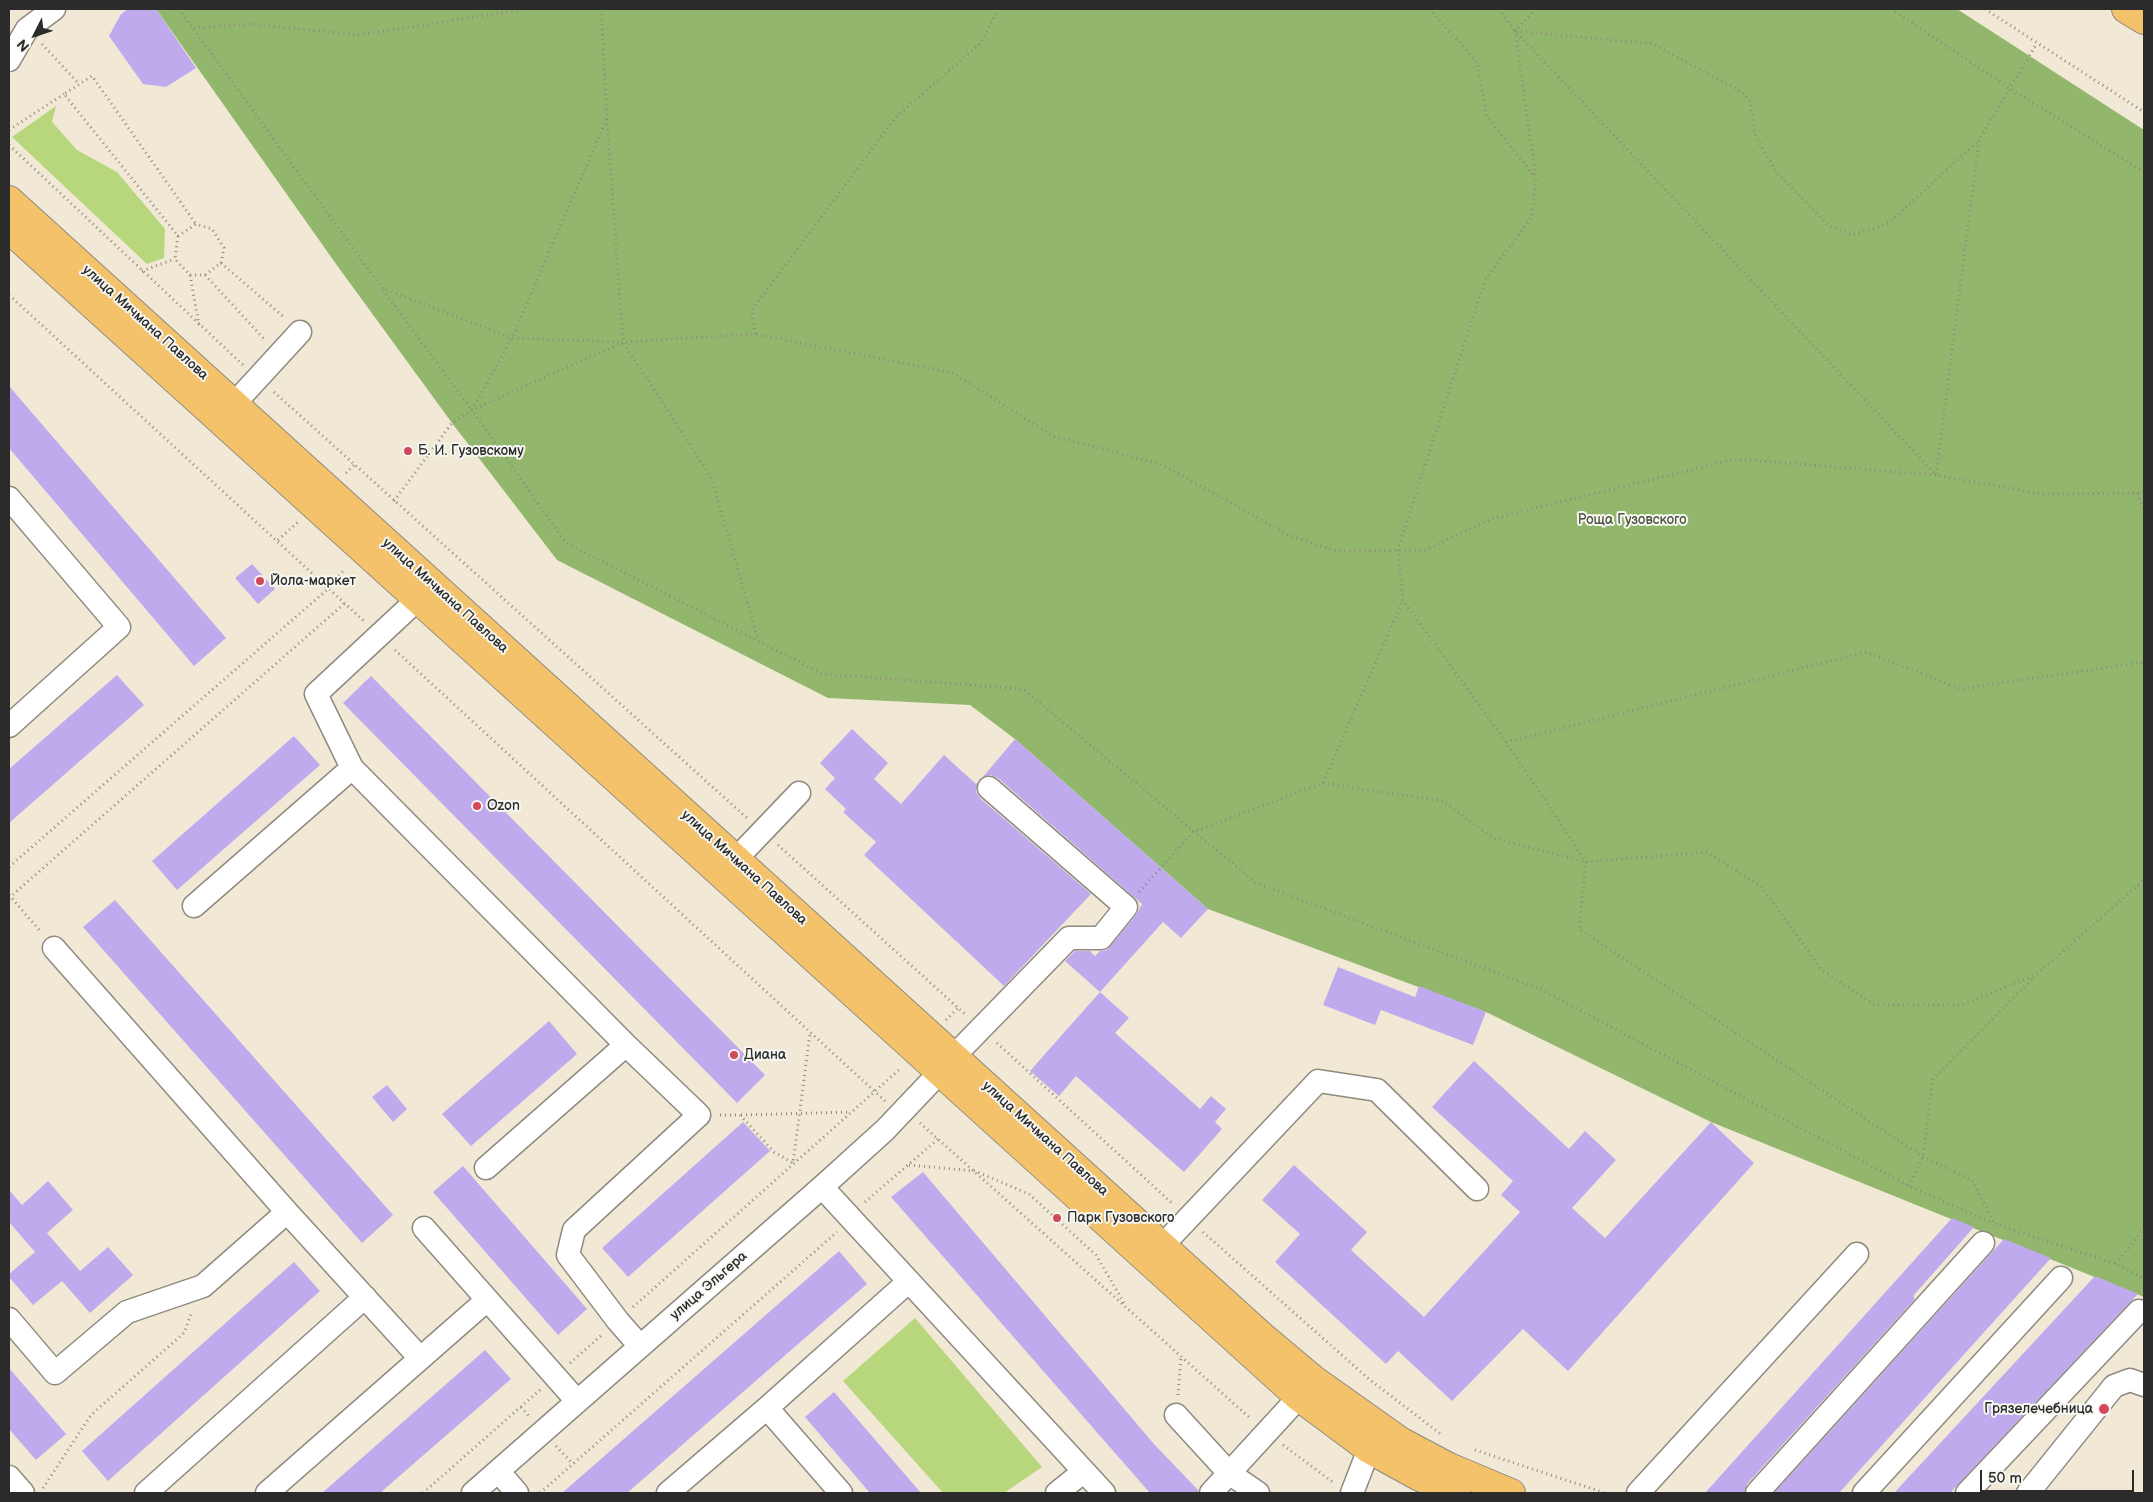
<!DOCTYPE html>
<html>
<head>
<meta charset="utf-8">
<style>
  body { margin:0 }
  #map { position:relative; width:2153px; height:1502px; overflow:hidden; background:#f1e9d5; font-family:"Balsamiq Sans",sans-serif }
  canvas { display:block }
  .frame { position:absolute; inset:0; border:10px solid #2b2b2b; pointer-events:none }
  .north { position:absolute; left:10px; top:10px; width:50px; height:50px; -webkit-text-stroke:4px #f6f6f2; paint-order:stroke; rotate:229deg; font-size:14px; font-weight:700; line-height:20px; text-align:center; color:#2b2b2b }
  .north::after { content:''; display:block; margin:auto; width:18px; height:22px; background:#2b2b2b; clip-path:polygon(50% 0,100% 100%,50% 72%,0 100%) }
  .scale { position:absolute; left:1980px; top:1470px; width:154px; height:22px; box-sizing:border-box; border:2px solid #2b2b2b; border-top:0; padding-left:6px; font-size:15px; line-height:18px; white-space:nowrap; color:#2b2b2b; -webkit-text-stroke:4px #f6f6f2; paint-order:stroke }
</style>
</head>
<body>
<div id="map">
<canvas width="2153" height="1502"></canvas>
<div class="frame"></div>
<div class="north">N</div>
<div class="scale">50 m</div>
</div>
<script>
const g = document.querySelector('canvas').getContext('2d');
g.lineJoin = 'round';
function fillPath(path, color) { g.fillStyle = color; g.fill(path, 'evenodd'); }
const poly = rows => new Path2D(rows.map(r => 'M' + r).join(''));
function trace(path, color, width, dash) { g.strokeStyle = color; g.lineWidth = width; g.lineCap = dash ? 'butt' : 'round'; g.setLineDash(dash || []); g.stroke(path); }
function write(font, color, halo, rows, align = 'center') {
  g.font = font + ' "Balsamiq Sans",sans-serif'; g.lineWidth = 4; g.setLineDash([]); g.textBaseline = 'middle'; g.strokeStyle = halo; g.fillStyle = color; for (const [text, x, y, turn = 0] of rows) {
    g.save(); g.translate(x, y); g.rotate((+turn || 0) * Math.PI / 180); g.textAlign = isNaN(turn) ? turn : align; if (halo) g.strokeText(text, 0, 0); g.fillText(text, 0, 0); g.restore();
  }
}
fillPath(poly([
  [56,106,52,122,77,150,117,172,165,229,164,258,147,264,12,137],
  [915,1318,1042,1467,1004,1493,943,1493,843,1381]
]), '#b8d67c');
fillPath(poly([
  [156,9,1957,9,2144,130,2144,1297,1711,1122,1486,1012,1208,909,1015,739,970,705,828,698,557,560,452,423,336,264]
]), '#92b76c');
fillPath(poly([
  [128,9,156,9,196,68,166,87,143,84,109,36,121,14],
  [9,386,226,638,194,666,9,448],
  [252,564,275,589,258,604,235,578],
  [117,675,144,705,9,823,9,769],
  [371,676,765,1075,737,1103,343,703],
  [852,729,888,763,874,779,901,804,944,755,976,784,978,782,976,792,980,798,1091,894,1004,986,864,855,876,842,843,812,846,809,825,789,835,778,820,763],
  [294,736,320,765,177,890,152,861],
  [1015,739,1208,909,1181,938,1163,922,1100,992,1065,961,1075,951,1090,951,1095,956,1100,951,1107,950,1136,915,1142,904,998,778,991,775,982,778],
  [115,900,393,1215,362,1243,83,927],
  [1338,967,1415,997,1419,986,1486,1012,1473,1045,1381,1010,1375,1025,1323,1005],
  [1100,992,1129,1018,1115,1033,1200,1109,1211,1096,1226,1109,1215,1122,1222,1129,1184,1172,1076,1076,1059,1096,1030,1071],
  [549,1021,577,1054,471,1146,442,1114],
  [1474,1061,1569,1149,1585,1131,1616,1160,1572,1208,1605,1238,1711,1122,1754,1163,1568,1371,1523,1329,1452,1401,1398,1351,1386,1364,1275,1262,1300,1234,1262,1200,1294,1165,1367,1232,1351,1250,1424,1317,1520,1212,1501,1195,1513,1181,1432,1107],
  [387,1085,407,1109,393,1122,372,1097],
  [743,1122,770,1151,628,1277,602,1248],
  [463,1166,587,1309,558,1335,433,1192],
  [923,1172,1154,1444,1198,1490,1198,1493,1150,1493,891,1197],
  [48,1181,73,1210,47,1233,80,1271,108,1247,133,1275,90,1313,62,1281,33,1305,9,1277,9,1274,35,1252,9,1222,9,1190,22,1205],
  [1952,1218,1974,1227,1913,1296,1915,1299,1747,1484,1744,1493,1705,1493],
  [2004,1239,2051,1258,1839,1493,1774,1493],
  [839,1251,867,1284,627,1493,562,1493],
  [294,1262,320,1291,108,1481,82,1451],
  [2095,1276,2138,1294,1950,1493,1894,1493],
  [485,1350,511,1379,380,1493,322,1493],
  [9,1368,66,1434,36,1460,9,1429],
  [834,1392,921,1493,870,1493,805,1417]
]), '#bfaaed');
const minor = poly([
  [9,60,27,29,54,9],
  [234,404,300,332],
  [9,498,119,627,9,726],
  [417,600,316,694,352,768,626,1045,699,1115,574,1230,568,1255,618,1321,640,1346],
  [735,860,799,793],
  [194,906,352,768],
  [54,948,287,1212,420,1358],
  [954,1056,1069,938,1101,938,1126,907,989,788],
  [486,1168,626,1045],
  [822,1187,1104,1493],
  [424,1228,577,1401],
  [1162,1246,1318,1081,1377,1090,1477,1189],
  [9,1319,55,1373,127,1312,203,1286,287,1212],
  [767,1408,841,1493],
  [1176,1415,1229,1473,1258,1493],
  [498,1471,517,1493],
  [9,1477,23,1493],
  [146,1493,365,1297],
  [267,1493,487,1300],
  [473,1493,822,1187,885,1130,940,1072],
  [668,1493,767,1408,908,1282],
  [1057,1493,1083,1472],
  [1211,1493,1299,1397],
  [1352,1493,1369,1449],
  [1638,1493,1857,1254],
  [1757,1493,1983,1243],
  [1864,1493,2061,1278],
  [1967,1493,2139,1311],
  [2028,1493,2114,1386,2130,1380,2144,1385]
]);
const major = poly([
  [2126,9,2144,20],
  [9,200,1264,1338,1314,1380,1400,1441,1449,1467,1511,1493],
  [9,229,1299,1397,1369,1449,1418,1476,1456,1493]
]);
trace(minor, '#8e8a80', 25);
trace(major, '#8e8a80', 30);
trace(poly([
  [179,9,382,288,512,338,622,342],
  [601,9,607,118,512,338,472,410,566,543,823,674,1023,689,1256,883,1542,990,1909,1186,1990,1222],
  [1429,9,1477,62,1487,117,1535,177],
  [1499,9,1515,31,1936,475,1979,140,2037,43],
  [1536,9,1515,31,1536,178,1532,217,1485,280,1398,549,1403,600,1506,742,1586,862,1579,929,1923,1157,1972,1180,1995,1224],
  [1891,9,2009,88,2144,172],
  [1985,9,2144,112],
  [194,28,253,24,358,35,527,9],
  [1516,31,1653,44,1744,93,1750,101,1756,137,1777,173,1829,226,1853,235,1889,223,1979,140],
  [42,44,79,84],
  [607,119,623,342,711,477,758,639],
  [9,130,64,94],
  [9,145,243,365],
  [178,236,196,224,212,229,224,248,221,263,205,275,190,275,175,259,178,236,64,94,92,76,196,224],
  [221,263,285,318],
  [142,271,175,259],
  [190,275,199,325],
  [205,275,266,341],
  [383,290,472,410],
  [9,295,365,622],
  [755,334,752,310,894,119,981,43,998,9],
  [274,392,747,818],
  [346,473,355,464],
  [2138,493,2144,511],
  [394,501,452,423,472,410,623,342,755,334,953,373,1053,436,1163,465,1288,535,1336,551,1426,550,1491,519,1735,459,1936,475,2041,494,2144,493],
  [278,540,298,522],
  [395,650,885,1101],
  [1506,742,1866,652,1961,689,2144,662],
  [1323,783,1443,801,1493,838,1586,862,1706,852,1761,886,1821,969,1875,1005,1961,1005,2036,975,2144,880],
  [778,845,966,1015],
  [9,867,329,588,343,571],
  [1139,892,1193,832,1323,783,1403,600],
  [9,895,41,932],
  [9,898,345,603],
  [946,1020,958,1008],
  [997,1043,1173,1204],
  [720,1115,740,1115,774,1152,793,1163,810,1033],
  [741,1115,850,1112],
  [920,1123,1251,1419],
  [909,1165,975,1171,1029,1194,1096,1255,1124,1303],
  [1909,1186,1923,1157,1933,1079,2034,977],
  [865,1202,938,1139],
  [1995,1224,2116,1264,2144,1278],
  [1203,1232,1370,1380,1442,1435],
  [2116,1264,2144,1228],
  [633,1307,901,1068],
  [570,1363,603,1334],
  [1178,1395,1181,1357],
  [521,1407,529,1416],
  [1283,1445,1334,1483],
  [556,1446,573,1464],
  [1475,1450,1605,1493],
  [43,1488,91,1415,184,1333,192,1312],
  [423,1493,541,1389],
  [540,1493,837,1232]
]), '#8e8a80', 3, [1, 4]);
trace(minor, '#fff', 22);
trace(major, '#f3c26a', 28);
for (const [x, y, r, color] of [
  [408,451,5,"#d1495b"],
  [260,581,5,"#d1495b"],
  [477,806,5,"#d1495b"],
  [734,1055,5,"#d1495b"],
  [1057,1218,5,"#d1495b"],
  [2104,1409,6,"#d1495b"]
]) { const dot = new Path2D(); dot.arc(x, y, r, 0, 2 * Math.PI); g.fillStyle = color; g.fill(dot); trace(dot, '#f6f6f2', 2); }
write('14px', '#2b2b2b', '#f6f6f2', [
  ["улица Мичмана Павлова",145,323,42],
  ["улица Мичмана Павлова",445,596,42],
  ["улица Мичмана Павлова",744,868,42],
  ["улица Мичмана Павлова",1045,1139,42],
  ["улица Эльгера",709,1286,-41]
]);
write('14px', '#2b2b2b', '#f6f6f2', [
  ["Б. И. Гузовскому",418,451],
  ["Йола-маркет",270,581],
  ["Ozon",487,806],
  ["Диана",744,1055],
  ["Парк Гузовского",1067,1218],
  ["Грязелечебница",2093,1409,"right"]
], 'left');
write('14px', '#4e563f', '#f6f6f2', [
  ["Роща Гузовского",1632,520]
]);
</script>
</body>
</html>
